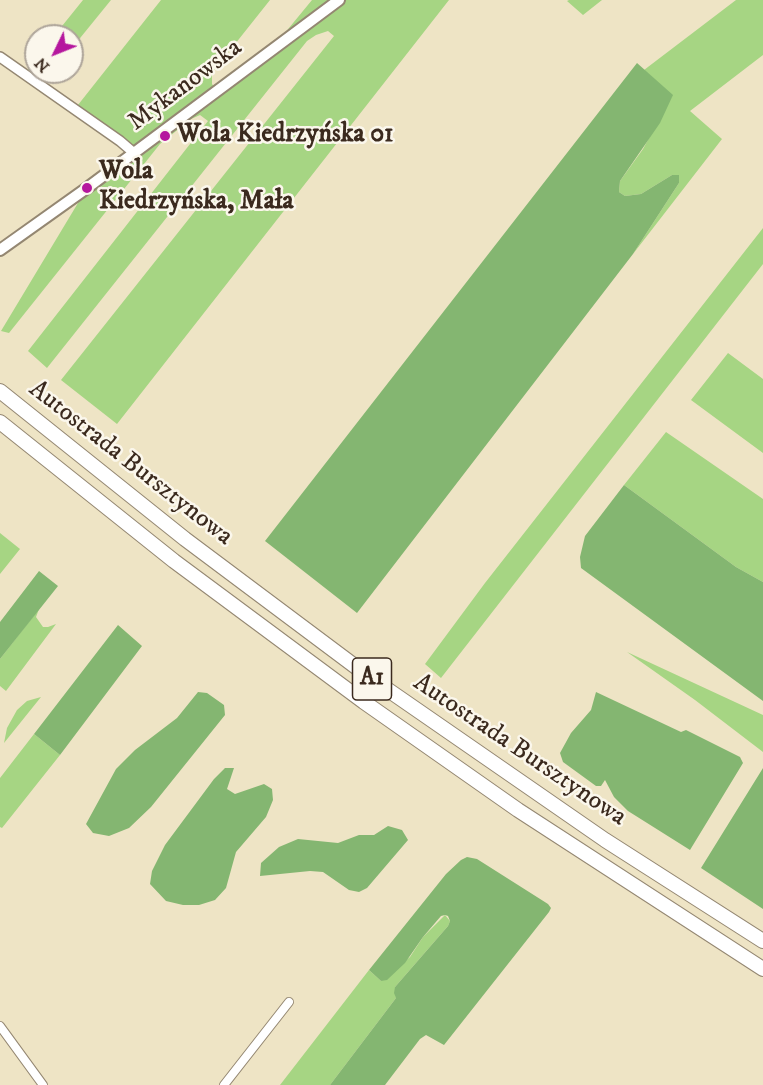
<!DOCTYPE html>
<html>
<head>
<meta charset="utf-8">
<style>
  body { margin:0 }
  #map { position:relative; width:763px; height:1085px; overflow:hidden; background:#eee4c5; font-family:"IM FELL DW Pica",serif }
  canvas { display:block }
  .north { position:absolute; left:24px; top:24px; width:60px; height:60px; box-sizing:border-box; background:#fbf7ec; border:2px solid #aea59a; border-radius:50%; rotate:227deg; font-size:16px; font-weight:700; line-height:24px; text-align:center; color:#3b2a1e }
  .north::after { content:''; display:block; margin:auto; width:21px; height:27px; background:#b5179e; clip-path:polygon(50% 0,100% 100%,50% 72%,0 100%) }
</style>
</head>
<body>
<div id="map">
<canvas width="763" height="1085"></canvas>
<div class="north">N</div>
</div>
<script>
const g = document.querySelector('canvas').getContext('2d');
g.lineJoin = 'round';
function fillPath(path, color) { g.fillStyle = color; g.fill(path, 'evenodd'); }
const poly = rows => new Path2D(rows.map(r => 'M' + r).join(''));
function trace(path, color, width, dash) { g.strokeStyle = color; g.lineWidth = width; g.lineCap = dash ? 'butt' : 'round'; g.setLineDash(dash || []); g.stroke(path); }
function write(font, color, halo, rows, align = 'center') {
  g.font = font + ' "IM FELL DW Pica",serif'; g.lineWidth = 5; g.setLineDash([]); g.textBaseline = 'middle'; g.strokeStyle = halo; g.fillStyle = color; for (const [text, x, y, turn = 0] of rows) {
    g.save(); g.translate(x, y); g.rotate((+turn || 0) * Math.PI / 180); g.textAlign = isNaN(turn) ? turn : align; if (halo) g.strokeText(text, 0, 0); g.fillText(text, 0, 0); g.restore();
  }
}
fillPath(poly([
  [83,0,111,0,72,48,72,36,54,36],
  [161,0,270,0,212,73,212,84,217,91,270,51,312,0,449,0,117,424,61,380,334,36,328,31,316,35,307,41,47,368,28,351,208,121,200,115,191,119,160,144,9,333,1,331,87,188,133,154,74,110],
  [569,0,602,0,583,15,567,1],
  [736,0,763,0,763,55,690,111,722,139,633,254,679,183,679,175,672,175,641,194,625,196,619,192,620,181,643,149,672,96,644,70],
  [36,59,36,72,53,72,41,86,23,75],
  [763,228,763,264,441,678,425,664,485,583],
  [728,353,763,379,763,453,691,400],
  [666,432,763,499,763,582,736,567,624,485],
  [0,533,20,549,0,574],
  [39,609,36,617,43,627,48,627,56,624,6,691,0,686,0,659],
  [627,652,763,715,763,752,695,700],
  [41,697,4,743,7,728,17,710,27,701],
  [34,734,60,755,2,828,0,827,0,778],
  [445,915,450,921,448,926,395,987,396,998,330,1085,280,1085,369,970,381,981,410,957,423,937]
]), '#a6d583');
fillPath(poly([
  [637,63,673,95,660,123,620,181,619,192,625,196,641,194,672,175,679,175,679,183,633,254,357,613,265,541],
  [624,485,736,567,763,582,763,701,581,568,580,557,585,536],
  [39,571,58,586,0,659,0,622],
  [118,625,142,646,60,755,34,734],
  [198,692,207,693,224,705,225,715,151,807,129,828,109,836,93,833,86,824,116,769,135,750,177,718],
  [596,692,681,732,686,730,740,757,743,763,690,850,628,811,614,797,605,780,601,786,596,786,563,762,560,753,571,733,591,710],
  [225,768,234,768,227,789,235,794,264,784,272,789,273,800,266,817,236,852,226,888,215,900,199,905,183,905,166,901,150,884,152,871,165,845,214,779],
  [763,768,763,909,701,868],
  [388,826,402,830,408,840,367,888,359,892,349,890,323,872,310,871,260,876,261,863,279,847,298,839,338,843,359,835,374,835],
  [467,857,477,859,548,904,551,908,549,912,444,1045,426,1035,420,1039,385,1085,330,1085,396,998,394,993,395,987,448,926,450,921,448,916,445,915,441,916,423,937,405,963,387,980,381,981,369,970,446,874,461,860]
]), '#84b671');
const minor = poly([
  [0,1026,43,1085],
  [224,1085,289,1002]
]);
const tertiary = poly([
  [0,57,120,141,134,153]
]);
const secondary = poly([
  [0,250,87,188,339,0]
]);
const motorway = poly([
  [0,391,185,539,368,676,605,840,763,941],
  [0,422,174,561,364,702,518,810,763,969]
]);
trace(minor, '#948772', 10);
trace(tertiary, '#948772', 12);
trace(secondary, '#948772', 14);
trace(motorway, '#948772', 16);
trace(minor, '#fff', 8);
trace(tertiary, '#fff', 9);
trace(secondary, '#fff', 10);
trace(motorway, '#fff', 14);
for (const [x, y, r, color] of [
  [165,136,6,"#b5179e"],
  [87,188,6,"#b5179e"]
]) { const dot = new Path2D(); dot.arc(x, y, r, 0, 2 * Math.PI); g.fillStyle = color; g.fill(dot); trace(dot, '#fbf7ec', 2); }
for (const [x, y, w] of [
  [372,679,39]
]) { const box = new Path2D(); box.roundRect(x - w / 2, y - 21, w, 42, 4.5); g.fillStyle = '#fbf7ec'; g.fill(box); trace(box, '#3b2a1e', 1.5); }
write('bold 24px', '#3b2a1e', null, [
  ["A1",372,679]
]);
write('26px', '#3b2a1e', '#fbf7ec', [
  ["Mykanowska",186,86,-37],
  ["Autostrada Bursztynowa",130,464,38],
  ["Autostrada Bursztynowa",519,751,34]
]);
write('bold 26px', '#3b2a1e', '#fbf7ec', [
  ["Wola Kiedrzyńska 01",177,136],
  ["Wola",99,173],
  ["Kiedrzyńska, Mała",99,203]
], 'left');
</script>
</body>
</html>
